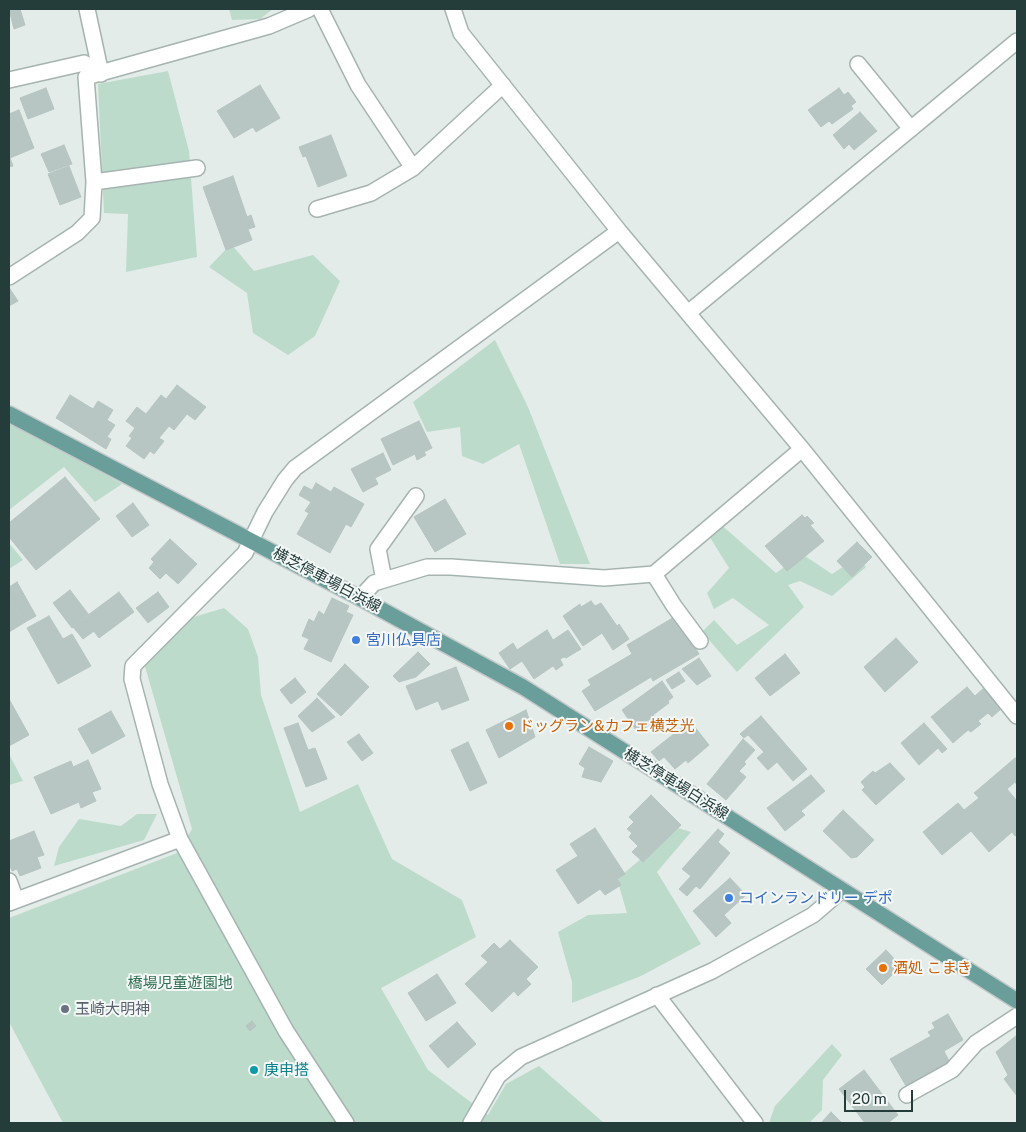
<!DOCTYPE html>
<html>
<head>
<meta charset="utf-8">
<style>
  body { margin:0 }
  #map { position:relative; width:1026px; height:1132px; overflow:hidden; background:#e3ece9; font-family:"Public Sans",sans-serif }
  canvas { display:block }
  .frame { position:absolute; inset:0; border:10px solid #243c3a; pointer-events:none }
  .scale { position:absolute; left:844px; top:1090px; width:69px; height:22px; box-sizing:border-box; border:2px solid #243c3a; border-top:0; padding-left:6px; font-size:15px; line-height:18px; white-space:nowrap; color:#243c3a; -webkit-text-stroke:4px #f3f8f7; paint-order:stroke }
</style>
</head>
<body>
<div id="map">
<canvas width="1026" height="1132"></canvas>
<div class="frame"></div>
<div class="scale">20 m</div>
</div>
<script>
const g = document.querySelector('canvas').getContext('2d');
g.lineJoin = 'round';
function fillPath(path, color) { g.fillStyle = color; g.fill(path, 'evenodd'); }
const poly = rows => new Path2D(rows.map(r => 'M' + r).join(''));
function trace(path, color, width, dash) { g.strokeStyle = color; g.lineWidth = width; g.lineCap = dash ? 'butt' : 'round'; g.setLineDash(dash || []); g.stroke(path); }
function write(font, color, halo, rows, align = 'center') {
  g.font = font + ' "Public Sans","Noto Sans JP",sans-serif'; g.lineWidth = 4; g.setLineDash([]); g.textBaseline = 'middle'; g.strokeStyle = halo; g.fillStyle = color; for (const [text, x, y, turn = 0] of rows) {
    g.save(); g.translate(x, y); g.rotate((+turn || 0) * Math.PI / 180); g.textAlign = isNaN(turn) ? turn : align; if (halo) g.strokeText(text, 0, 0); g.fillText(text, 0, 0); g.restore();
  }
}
fillPath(poly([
  [229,9,273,9,260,19,232,20],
  [168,71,189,151,197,257,126,272,128,214,104,213,98,84],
  [231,244,254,271,313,255,340,281,315,336,288,355,253,333,247,293,209,267],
  [495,340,528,407,590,564,560,564,519,444,483,464,462,456,460,427,427,432,413,402],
  [9,420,122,484,95,502,64,467,9,510],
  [718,522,776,573,802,554,832,574,858,557,866,567,832,596,800,581,788,585,804,607,737,672,702,632,714,620,737,645,769,625,733,598,714,609,707,593,729,568,706,531],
  [9,543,23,560,9,569],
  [224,608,248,629,258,657,261,695,300,812,358,784,392,859,462,900,476,937,381,988,428,1070,488,1115,506,1084,539,1066,604,1123,63,1123,9,1022,9,918,177,853,192,829,144,663,194,617],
  [9,754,23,781,9,785],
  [137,814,157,814,144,840,54,866,59,847,79,819,121,826],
  [678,828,691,832,657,872,701,944,641,976,572,1003,572,982,558,932,588,915,627,913,617,879],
  [832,1044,842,1055,823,1080,822,1110,809,1123,769,1123,775,1106]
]), '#bddbcb');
const building = poly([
  [9,9,20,9,25,25,14,29,9,9],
  [260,85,280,118,256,132,253,127,234,138,217,111,260,85],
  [46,88,54,109,28,119,20,98,46,88],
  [839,88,844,95,848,92,856,102,851,106,853,109,832,124,829,121,821,127,808,110,839,88],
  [19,110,34,148,10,158,13,166,9,167,9,114,19,110],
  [860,112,877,131,854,150,849,144,844,149,833,135,860,112],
  [331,135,347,176,318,187,306,156,303,157,299,147,331,135],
  [64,145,72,164,49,172,41,154,64,145],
  [69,166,81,197,60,205,48,174,69,166],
  [233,176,247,217,251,215,255,227,248,229,252,240,226,250,203,187,233,176],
  [10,289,18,301,9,306,9,290,10,289],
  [177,385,206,407,195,420,187,414,174,430,169,426,159,438,164,441,154,454,150,451,144,459,126,446,132,438,129,436,135,428,126,421,137,407,146,414,161,395,166,399,177,385],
  [70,395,93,409,98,401,113,410,107,420,115,425,107,437,111,439,106,449,56,418,70,395],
  [419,421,432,448,424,452,426,455,417,460,415,454,393,465,381,439,419,421],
  [383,453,391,470,375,478,378,484,363,492,351,469,383,453],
  [65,477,100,519,36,570,9,537,9,523,65,477],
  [316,483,331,492,334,487,364,504,351,527,346,524,330,553,297,534,309,513,305,511,311,502,299,495,304,486,312,490,316,483],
  [445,499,466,534,435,552,414,517,445,499],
  [133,503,149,525,132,537,116,516,133,503],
  [802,515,805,518,807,516,814,523,810,525,824,541,787,571,765,546,802,515],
  [170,539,197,564,178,584,166,573,160,579,149,568,154,562,151,559,170,539],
  [857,542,872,557,852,577,837,561,857,542],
  [17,582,36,616,27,621,9,590,9,587,17,582],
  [9,590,27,621,9,632,9,590],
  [70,590,89,615,72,628,53,603,70,590],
  [119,592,134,612,99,638,84,618,119,592],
  [158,592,169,607,148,623,136,608,158,592],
  [332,598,349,606,346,612,353,615,331,662,304,649,309,639,302,636,309,619,314,622,319,611,324,615,332,598],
  [591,601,595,606,601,603,617,626,619,624,629,639,613,650,602,633,583,646,563,616,580,604,581,607,591,601],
  [49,616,63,639,72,634,91,666,58,684,27,628,49,616],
  [676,616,699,654,653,681,651,677,595,711,582,691,591,685,588,680,632,654,627,645,676,616],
  [84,618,94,631,83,639,73,627,84,618],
  [547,630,553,640,568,630,581,649,566,658,564,657,560,659,563,665,556,670,553,666,534,679,522,661,510,669,499,653,513,643,517,650,547,630],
  [896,638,918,662,885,692,864,667,896,638],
  [418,652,430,664,416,677,399,682,393,676,418,652],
  [785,654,800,673,770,696,755,678,785,654],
  [699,658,711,676,697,685,682,669,699,658],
  [345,664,369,687,341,716,317,694,345,664],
  [456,667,469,700,442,710,438,701,416,710,406,686,456,667],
  [679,672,685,681,672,689,666,680,679,672],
  [295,678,306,692,291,704,280,690,295,678],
  [662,681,673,697,668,701,669,703,653,715,656,720,638,733,622,710,662,681],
  [967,687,975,696,985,687,1002,708,992,717,988,713,978,721,981,724,971,732,968,730,953,743,931,717,967,687],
  [317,698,335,717,312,732,298,716,317,698],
  [9,699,29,735,9,746,9,699],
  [526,710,535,737,499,758,486,730,526,710],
  [111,711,125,736,92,754,78,729,111,711],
  [761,716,807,769,793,781,777,762,768,770,757,758,764,752,748,735,744,738,740,734,761,716],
  [690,721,709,745,688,763,686,760,675,769,664,757,659,761,651,752,690,721],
  [298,723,308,750,315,748,327,779,306,787,284,728,298,723],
  [924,723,947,749,942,753,938,748,919,765,901,743,924,723],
  [359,734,373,753,362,761,347,742,359,734],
  [743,739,755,750,744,762,746,764,739,771,746,777,726,800,707,784,743,739],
  [468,742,487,783,470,791,451,750,468,742],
  [589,747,613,761,601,782,582,777,585,768,579,764,589,747],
  [1015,758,1017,761,1017,785,1015,782,1007,789,1017,801,1017,834,1015,836,1012,832,989,852,971,831,942,855,923,832,958,803,964,810,979,798,974,793,1015,758],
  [88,760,101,789,92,792,96,801,81,808,79,802,51,814,34,777,71,761,73,767,88,760],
  [890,763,905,779,876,805,862,790,865,787,861,782,873,771,875,773,890,763],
  [811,775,825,791,801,811,805,815,785,831,767,808,811,775],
  [651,795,681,825,643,862,632,852,638,846,629,837,632,833,627,829,634,822,629,817,651,795],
  [843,810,874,840,857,857,851,858,823,831,843,810],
  [595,828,625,874,617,879,621,885,605,895,600,889,578,904,556,870,578,856,570,844,595,828],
  [718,829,724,834,718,842,730,853,700,889,696,886,687,896,679,889,691,876,682,869,718,829],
  [34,831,44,855,37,857,41,868,20,876,17,869,12,871,9,864,9,841,34,831],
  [730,878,746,895,724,915,731,923,716,937,693,911,730,878],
  [510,940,538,967,526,979,531,984,518,996,514,991,492,1012,465,984,488,962,481,956,494,943,500,949,510,940],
  [886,950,901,966,882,985,866,969,886,950],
  [437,974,456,1003,426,1021,408,993,437,974],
  [948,1014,963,1040,944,1051,951,1065,908,1089,890,1059,931,1036,928,1032,935,1028,932,1023,948,1014],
  [252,1021,256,1026,250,1031,246,1026,252,1021],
  [457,1022,476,1044,448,1068,429,1046,457,1022],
  [1017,1035,1017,1096,1004,1079,1008,1075,996,1052,1017,1035],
  [864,1070,898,1115,888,1123,865,1123,839,1089,864,1070],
  [831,1112,842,1123,821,1123,831,1112]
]);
fillPath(building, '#b8c6c3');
trace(building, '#b6c5c1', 1);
const minor = poly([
  [87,9,101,74],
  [320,9,358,85,413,168],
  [453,9,461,33,619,231,802,449,1017,716],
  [858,64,911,129],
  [9,80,84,63,101,74],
  [94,182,197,168],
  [317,209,371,193,413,168,503,85],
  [9,277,77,233,92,218,94,182,86,77,269,26,309,9],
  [688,313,1017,41],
  [654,574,674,606,700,641],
  [384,580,378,549,416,496],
  [360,598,374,583,427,567,451,567,604,578,654,574,802,449],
  [9,881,16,900],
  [9,903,180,839],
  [657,995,755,1123],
  [907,1095,952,1070,976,1043,1017,1016],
  [346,1123,286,1031,180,839,160,784,132,679,133,666,245,553,265,512,285,480,295,468,619,231],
  [471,1123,498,1076,521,1057,712,971,813,915,842,890]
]);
const major = poly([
  [9,414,360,598,523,687,1017,1001]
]);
trace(minor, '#a6b4b1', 18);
trace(major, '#c2c8c8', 18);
trace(minor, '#fff', 15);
trace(major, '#6a9e9a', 15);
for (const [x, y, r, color] of [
  [356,640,5,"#3f7fe0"],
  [509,726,5,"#e8710a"],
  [729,898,5,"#3f7fe0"],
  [883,968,5,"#e8710a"],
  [65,1009,5,"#6b7280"],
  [254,1070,5,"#0f9aa8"]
]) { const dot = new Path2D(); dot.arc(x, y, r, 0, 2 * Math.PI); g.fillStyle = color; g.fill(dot); trace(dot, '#f3f8f7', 2); }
write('15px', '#243c3a', '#f3f8f7', [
  ["横芝停車場白浜線",327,580,28],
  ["横芝停車場白浜線",676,784,32]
]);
write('15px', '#366cbe', '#f3f8f7', [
  ["宮川仏具店",366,640],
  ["コインランドリー デポ",739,898]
], 'left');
write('15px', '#c56008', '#f3f8f7', [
  ["ドッグラン&カフェ横芝光",519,726],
  ["酒処 こまき",893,968]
], 'left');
write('15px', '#317055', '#f3f8f7', [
  ["橋場児童遊園地",180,983]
]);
write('15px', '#5b616d', '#f3f8f7', [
  ["玉崎大明神",75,1009]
], 'left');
write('15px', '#0d838f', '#f3f8f7', [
  ["庚申搭",264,1070]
], 'left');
</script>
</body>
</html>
